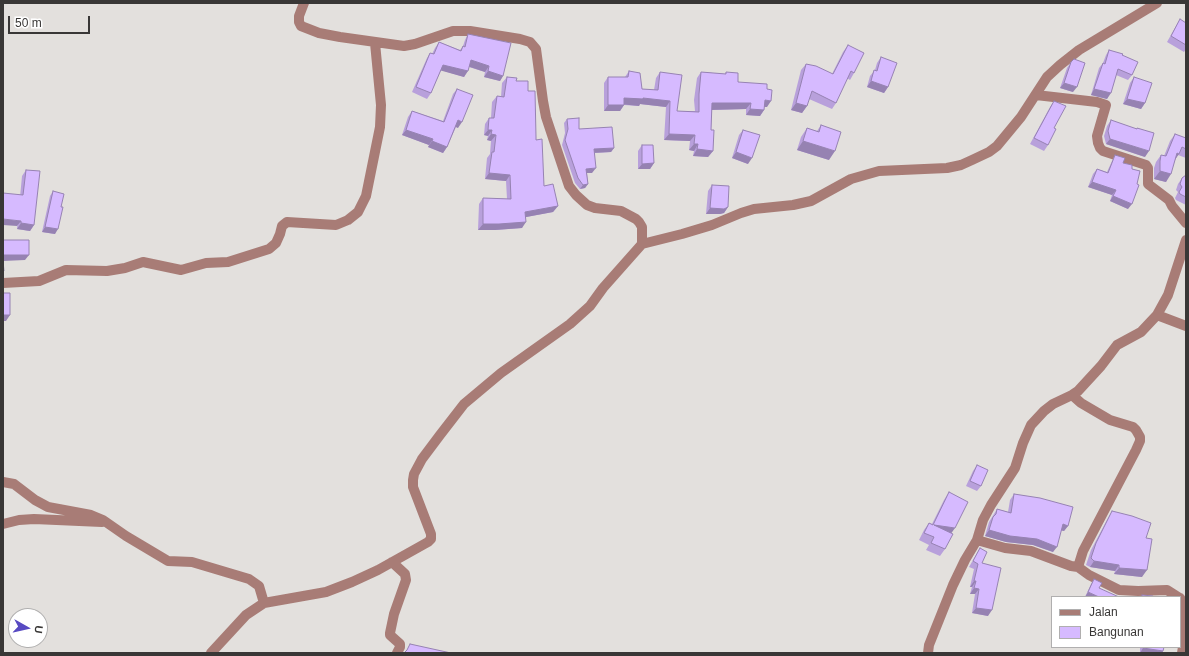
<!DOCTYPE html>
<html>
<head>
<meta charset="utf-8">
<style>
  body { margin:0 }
  #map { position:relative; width:1189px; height:656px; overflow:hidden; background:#e3e0dd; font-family:Helvetica,sans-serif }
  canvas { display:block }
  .frame { position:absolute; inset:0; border:4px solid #393736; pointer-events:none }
  .legend { position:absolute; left:1051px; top:596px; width:130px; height:52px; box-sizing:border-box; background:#fff; border:1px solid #b0afaf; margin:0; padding:5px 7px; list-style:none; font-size:12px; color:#393736 }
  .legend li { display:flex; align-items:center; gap:8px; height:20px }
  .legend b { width:20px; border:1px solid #b0afaf }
  .north { position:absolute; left:8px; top:608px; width:40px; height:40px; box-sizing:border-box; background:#fff; border:1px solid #b0afaf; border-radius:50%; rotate:98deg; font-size:11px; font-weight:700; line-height:16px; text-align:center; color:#393736 }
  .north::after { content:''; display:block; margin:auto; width:14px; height:18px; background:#584ac2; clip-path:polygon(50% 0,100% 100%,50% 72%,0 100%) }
  .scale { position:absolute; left:8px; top:16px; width:82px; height:18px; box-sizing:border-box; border:2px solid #393736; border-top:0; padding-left:5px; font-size:12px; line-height:14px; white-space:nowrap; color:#393736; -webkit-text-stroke:3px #fff; paint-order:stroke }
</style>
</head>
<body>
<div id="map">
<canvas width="1189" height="656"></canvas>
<div class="frame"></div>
<ul class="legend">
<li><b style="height:5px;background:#a87c76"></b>Jalan</li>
<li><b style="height:11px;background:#d6baff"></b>Bangunan</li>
</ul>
<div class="north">U</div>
<div class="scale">50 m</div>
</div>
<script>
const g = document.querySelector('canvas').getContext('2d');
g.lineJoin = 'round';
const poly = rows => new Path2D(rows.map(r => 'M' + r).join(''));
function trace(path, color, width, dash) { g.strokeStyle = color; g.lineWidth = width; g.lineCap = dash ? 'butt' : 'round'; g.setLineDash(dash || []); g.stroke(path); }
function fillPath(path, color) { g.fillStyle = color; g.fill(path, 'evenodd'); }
trace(poly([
  [304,3,299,16,299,22,301,26,319,33,340,37,404,46,415,44,453,31,470,31,520,39,530,42,536,49,543,101,546,117,569,186,576,195,587,205,595,208,621,211,636,219,639,222,642,227,642,244],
  [1036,95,1097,102,1106,105,1097,136,1098,143,1100,148,1103,151,1146,165,1148,168,1148,184,1169,200,1172,206,1186,223],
  [3,283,39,281,66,270,107,271,125,268,143,262,181,270,206,263,228,262,269,249,276,243,280,234,282,226,287,222,336,225,348,220,358,212,366,196,380,127,381,105,375,43],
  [1157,315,1186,326],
  [1072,395,1081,403,1110,420,1133,427,1136,430,1140,437,1140,441,1136,450,1083,551,1078,567,1089,575,1119,590,1138,591,1167,590,1178,597],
  [3,482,14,484,35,500,48,507,91,515,103,520,126,536,168,561,192,562,249,579,259,586,264,603],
  [3,524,19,520,34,519,102,522],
  [977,540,1005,548,1031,551,1071,566,1078,567],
  [392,562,405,574,406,580,394,614,390,633,390,635,400,644,400,647,397,653],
  [1180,598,1184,604,1186,612,1186,628,1182,653],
  [211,653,246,615,264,603,326,592,352,582,378,570,428,542,431,539,431,534,413,487,413,480,414,474,422,459,440,435,464,404,501,373,570,324,590,306,603,288,642,244,682,234,712,225,741,213,754,209,793,205,811,201,851,179,879,171,947,168,961,165,972,160,989,152,997,146,1021,117,1047,77,1060,65,1079,50,1157,3],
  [928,653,929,645,953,585,965,560,977,540,983,520,991,505,1015,468,1023,443,1031,425,1044,411,1053,404,1072,395,1078,391,1101,366,1117,345,1141,332,1157,315,1168,295,1186,240]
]), '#a87c76', 10);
fillPath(poly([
  [1180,19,1186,23,1186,49,1184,52,1167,42],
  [468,34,503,76,500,81,484,77,485,72,469,67,464,77,441,70,431,93,427,99,412,92,427,58,430,53,432,54,435,48,439,42,460,50,463,46,465,40],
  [848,45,854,73,850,80,847,78,836,103,832,109,809,99,807,106,802,113,791,110,801,70,806,64,832,74,843,52],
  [1109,50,1122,55,1132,75,1128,80,1116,75,1107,99,1091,95,1099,68,1103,63,1106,55],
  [881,57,888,87,884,93,867,87,870,76,875,70,877,63],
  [1071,62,1073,92,1060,88,1067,68],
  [629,71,642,89,654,90,656,78,660,72,677,111,695,111,694,100,697,78,701,72,725,74,726,72,767,107,764,107,764,110,760,116,746,115,746,109,712,110,711,130,713,151,708,157,693,156,694,151,689,150,690,141,664,140,666,107,640,104,639,106,624,105,620,111,604,111,604,83,608,77,625,77],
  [507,77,516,81,528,91,544,186,558,206,553,212,526,217,522,228,495,230,478,230,479,204,483,198,507,199,506,181,485,179,487,158,490,154,491,141,487,140,488,136,484,135,485,124,489,118,491,118,492,102,497,96,501,97,502,83],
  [1134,77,1145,103,1141,109,1123,104,1130,83],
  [457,89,458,128,456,127,447,147,443,153,428,147,429,145,402,135,408,117,412,111,443,121,453,94],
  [1054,101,1048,145,1044,151,1030,144,1050,107],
  [567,119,579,129,614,148,611,152,594,153,592,173,587,173,588,184,585,188,580,189,575,183,562,145,565,133,564,123],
  [1111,120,1145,157,1106,144,1104,136,1107,126],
  [821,125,829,160,797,150,801,137,807,128,817,131],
  [743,130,748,164,732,158,739,135],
  [1175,134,1186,139,1186,158,1178,155,1175,160,1166,182,1154,179,1154,168,1156,162,1161,155,1164,156,1170,141],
  [642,145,654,163,650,169,638,169,638,151],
  [1115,155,1123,163,1128,209,1110,201,1112,195,1088,187,1093,174,1097,169,1107,172,1112,161],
  [26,170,34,225,30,231,17,229,22,176],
  [1186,175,1186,205,1176,200,1175,198,1178,192,1176,190,1178,184,1182,178],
  [712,185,728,207,724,213,720,214,706,214,708,191],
  [53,191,61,207,55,234,42,232,50,196],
  [977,465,981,486,977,491,966,486,973,471],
  [949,492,951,533,945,549,940,556,926,550,929,545,919,540,924,530,929,523,932,524,944,500],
  [1014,494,1068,526,1064,531,1061,530,1053,552,1033,545,1006,542,985,536,989,522,997,509,1008,512,1010,500],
  [1112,511,1146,538,1142,577,1114,574,1115,571,1090,567,1086,565,1091,550,1108,518],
  [980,548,982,563,988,616,972,613,975,594,970,594,972,587,970,587,974,569,969,567],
  [1094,579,1102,583,1085,597,1091,584],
  [1140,647,1164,647,1162,653,1140,653]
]), '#b8a0db');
fillPath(poly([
  [471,60,489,66,485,72,467,66],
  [443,65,468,71,464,77,439,70],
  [488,71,503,76,500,81,484,77],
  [871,81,888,87,884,93,867,87],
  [1064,83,1077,87,1073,92,1060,88],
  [1094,89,1111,93,1107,99,1091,95],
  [624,98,643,98,670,101,666,107,640,104,639,106,620,104],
  [1127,99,1145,103,1141,109,1123,104],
  [765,100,771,101,767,107,760,107],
  [712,103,751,103,746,109,708,110],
  [796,103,807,106,802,113,791,110],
  [608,105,624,105,620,111,604,111],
  [750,109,764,110,760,116,746,115],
  [458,120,462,122,458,128,454,126],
  [406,130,433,139,429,145,402,135],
  [488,130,492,130,488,136,484,135],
  [491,134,496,135,491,141,487,140],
  [669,134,695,135,690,141,664,140],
  [1110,139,1149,151,1145,157,1106,144],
  [432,141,447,147,443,153,428,147],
  [803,141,835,151,829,160,797,150],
  [694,144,698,144,694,151,689,150],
  [614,148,611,152,591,153,594,149],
  [697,149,713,151,708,157,693,156],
  [736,152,752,158,748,164,732,158],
  [1177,153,1179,154,1174,161],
  [654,163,650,169,638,169,642,164],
  [596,168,592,173,583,173,586,169],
  [1160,171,1171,174,1166,182,1154,179],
  [489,173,510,175,506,181,485,179],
  [1092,182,1116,190,1112,195,1088,187],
  [588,184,585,188,580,189,583,185],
  [1113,196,1132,204,1128,209,1110,201],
  [558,206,553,212,521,218,525,212],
  [728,207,724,213,720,214,706,214,710,208],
  [3,219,21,221,17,226,3,225],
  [526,222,522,228,495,230,478,230,483,224],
  [21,223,34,225,30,231,17,229],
  [45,227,58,229,55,234,42,232],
  [3,255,29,255,25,260,3,261],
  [3,315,10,315,6,321,3,321],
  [1063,524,1068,526,1064,531,1059,530],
  [934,525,955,528,950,535],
  [989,530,1037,539,1057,547,1053,552,1033,545,1006,542,985,536],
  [1094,561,1119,565,1115,571,1090,567],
  [1119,568,1147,570,1142,577,1114,574],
  [974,581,976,581,972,587,970,587],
  [974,588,979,589,975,594,970,594],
  [1088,592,1099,597,1085,597],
  [976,608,992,610,988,616,972,613],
  [1143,648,1163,651,1162,653,1140,653]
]), '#9682b2');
const building = poly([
  [1180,19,1186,23,1186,45,1171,36,1180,19],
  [468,34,511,43,503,76,488,71,489,66,471,60,468,71,443,65,431,93,416,87,430,53,434,54,439,42,461,51,463,46,465,47,468,34],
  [848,45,864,53,854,73,851,71,836,103,812,91,807,106,796,103,806,64,816,66,833,74,848,45],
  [1109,50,1123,54,1122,55,1138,62,1132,75,1118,69,1111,93,1094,89,1103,63,1105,64,1109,50],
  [881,57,897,63,888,87,871,81,874,70,877,71,881,57],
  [1074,59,1085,63,1077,87,1064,83,1071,62,1074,59],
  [629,71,640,73,642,89,658,90,660,72,682,75,677,111,699,112,699,94,701,72,726,74,726,72,738,73,738,82,767,84,767,89,772,90,771,101,765,100,764,110,750,109,751,103,712,103,711,130,714,130,713,151,697,149,698,144,694,144,695,135,669,134,670,101,643,98,643,99,624,98,624,105,608,105,608,77,628,77,629,71],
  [507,77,517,78,516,81,528,81,528,91,535,91,536,137,536,140,542,139,544,186,553,184,558,206,525,212,526,222,499,224,483,224,483,198,511,199,510,175,489,173,492,152,494,152,496,135,491,134,492,130,488,130,489,118,494,118,497,96,504,97,507,77],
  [1134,77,1152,83,1145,103,1127,99,1134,77],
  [457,89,473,95,462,122,458,120,447,147,432,141,433,139,406,130,412,111,444,122,457,89],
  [1054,101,1066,106,1054,128,1056,129,1048,145,1034,138,1054,101],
  [579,118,579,129,612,127,614,148,594,149,596,168,586,169,588,184,583,185,578,178,565,140,568,129,567,119,579,118],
  [1111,120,1137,129,1137,128,1154,133,1149,151,1110,139,1108,131,1111,120],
  [821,125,841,132,835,151,803,141,807,128,819,132,821,125],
  [743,130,760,135,752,158,736,152,743,130],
  [1175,134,1186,138,1186,149,1182,147,1179,154,1177,153,1171,174,1160,171,1160,161,1161,155,1166,156,1175,134],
  [642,145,653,145,654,163,642,164,642,145],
  [1115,155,1125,158,1123,163,1132,165,1132,169,1140,171,1137,184,1139,185,1132,204,1113,196,1116,190,1092,182,1097,169,1108,173,1115,155],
  [26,170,40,171,34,225,21,223,21,221,3,219,3,193,23,195,26,170],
  [1186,175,1186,197,1180,194,1179,192,1182,187,1180,184,1182,178,1186,175],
  [712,185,729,186,728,207,724,209,710,208,712,185],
  [53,191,64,194,61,207,63,207,58,229,45,227,53,191],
  [3,240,29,240,29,255,3,255,3,240],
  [3,261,4,271,3,272,3,261],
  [3,293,10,293,10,315,3,315,3,293],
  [977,465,988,470,981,486,970,481,977,465],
  [949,492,968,502,955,528,934,525,953,534,945,549,931,543,934,537,924,533,929,523,933,525,949,492],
  [1014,494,1040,498,1073,507,1068,526,1063,524,1057,547,1037,539,1010,536,989,530,993,517,996,514,997,509,1011,513,1014,494],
  [1112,511,1132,516,1151,523,1146,538,1152,539,1147,570,1119,568,1119,565,1094,561,1091,558,1096,543,1112,511],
  [980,548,987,552,982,563,1001,568,992,610,976,608,979,589,974,588,976,581,974,581,978,564,973,561,980,548],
  [1094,579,1102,583,1099,588,1119,597,1099,597,1088,592,1094,579],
  [1142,595,1153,596,1152,597,1142,597,1142,595],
  [410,644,451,653,404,653,407,650,410,644],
  [1143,647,1164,647,1163,651,1143,648,1143,647]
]);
fillPath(building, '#d6baff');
trace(building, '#9682b2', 1);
</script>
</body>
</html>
